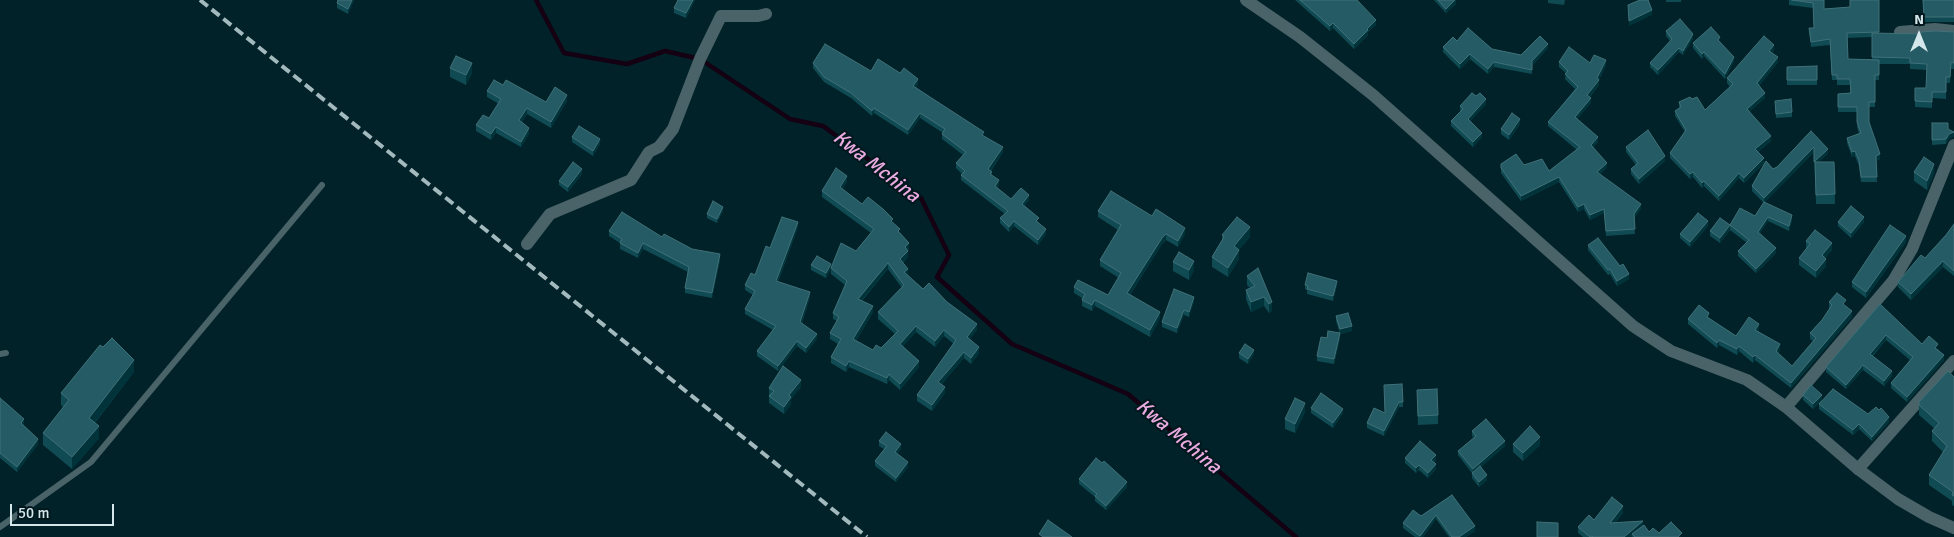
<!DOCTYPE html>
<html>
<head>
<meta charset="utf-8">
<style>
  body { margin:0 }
  #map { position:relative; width:1954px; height:537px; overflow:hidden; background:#002228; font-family:Signika,sans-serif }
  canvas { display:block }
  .north { position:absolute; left:1894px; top:10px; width:50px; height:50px; -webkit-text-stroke:4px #00181d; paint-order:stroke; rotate:0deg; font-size:14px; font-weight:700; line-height:20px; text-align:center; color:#d4e7eb }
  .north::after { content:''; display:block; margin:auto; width:18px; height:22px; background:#d4e7eb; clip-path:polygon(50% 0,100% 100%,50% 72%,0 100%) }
  .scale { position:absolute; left:10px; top:504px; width:104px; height:22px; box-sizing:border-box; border:2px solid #d4e7eb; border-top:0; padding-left:6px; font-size:15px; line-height:18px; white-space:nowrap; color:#d4e7eb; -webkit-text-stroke:4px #00181d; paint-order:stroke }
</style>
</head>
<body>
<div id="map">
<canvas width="1954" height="537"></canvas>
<div class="north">N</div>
<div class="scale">50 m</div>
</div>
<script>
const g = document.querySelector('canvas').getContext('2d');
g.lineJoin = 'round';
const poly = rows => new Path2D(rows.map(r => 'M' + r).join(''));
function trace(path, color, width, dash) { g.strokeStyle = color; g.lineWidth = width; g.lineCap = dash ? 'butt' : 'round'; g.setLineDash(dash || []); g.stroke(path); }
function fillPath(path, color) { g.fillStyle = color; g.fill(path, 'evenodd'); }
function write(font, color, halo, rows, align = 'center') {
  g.font = font + ' Signika,sans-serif'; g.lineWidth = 4; g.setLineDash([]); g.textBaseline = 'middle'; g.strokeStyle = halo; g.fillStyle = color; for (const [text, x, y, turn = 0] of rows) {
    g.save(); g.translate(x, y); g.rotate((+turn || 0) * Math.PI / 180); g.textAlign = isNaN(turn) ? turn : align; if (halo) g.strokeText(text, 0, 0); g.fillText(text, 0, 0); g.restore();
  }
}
trace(poly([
  [536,0,564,53,627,64,665,51,700,59,790,119,823,126,921,198,949,255,937,277,1012,344,1128,394,1296,537]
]), '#140012', 4.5);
trace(poly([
  [0,354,6,353],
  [0,527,91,462,322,185]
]), '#496369', 6);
trace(poly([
  [1900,32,1935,29,1954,31],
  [527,244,550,214,631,180,649,152,659,147,673,129,700,59,721,16,758,16,766,14],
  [1786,407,1893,281,1912,249,1954,145],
  [1858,469,1954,361]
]), '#496369', 12);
trace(poly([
  [1246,0,1300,37,1373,95,1633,326,1671,351,1747,380,1786,407,1858,469,1898,499,1929,517,1954,528]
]), '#496369', 12);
trace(poly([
  [200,0,867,537]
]), '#a2b9bd', 4, [10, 5]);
fillPath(poly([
  [354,0,348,14,337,8,337,3],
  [678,0,695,0,686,18,674,13,674,8],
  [1295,0,1357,0,1376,25,1368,32,1368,35,1354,49,1333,28,1330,31],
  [1434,0,1456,0,1456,4,1446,13],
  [1548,0,1565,0,1564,5,1548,3],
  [1666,0,1681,0,1681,2,1666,2],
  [1789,0,1824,0,1824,9,1850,7,1879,0,1879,34,1921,34,1954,32,1954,69,1951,69,1950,83,1946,83,1946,99,1932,98,1932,108,1915,107,1915,88,1926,88,1927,70,1910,69,1910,64,1879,64,1879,80,1875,80,1875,107,1869,107,1869,122,1880,159,1876,161,1877,182,1861,182,1859,166,1855,156,1852,157,1847,143,1847,138,1859,134,1857,127,1857,112,1838,112,1838,94,1850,93,1850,85,1837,85,1837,80,1832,80,1830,45,1811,47,1809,28,1814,28,1813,8,1789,5],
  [1872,37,1872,59,1848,59,1847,38],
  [1923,0,1954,0,1954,22,1924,22],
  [1666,31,1693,39,1683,55,1679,52,1658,75,1650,67,1650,63,1670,41,1666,36],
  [1457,41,1492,49,1521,55,1548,48,1532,66,1532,74,1494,67,1488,74,1470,59,1460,69,1443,52,1443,47],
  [1720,42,1734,61,1725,79,1704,56,1702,59,1693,48,1693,43],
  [1774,50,1772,53,1778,62,1759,86,1765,98,1749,112,1771,141,1758,152,1764,163,1744,183,1739,178,1719,201,1704,186,1702,188,1693,177,1690,179,1670,158,1670,153,1685,132,1675,116,1675,111,1679,108,1679,102,1692,99,1705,110,1730,87,1727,83,1727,78],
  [1559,62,1590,63,1606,65,1599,80,1599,85,1590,97,1591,103,1577,119,1598,142,1593,147,1607,167,1600,174,1641,209,1634,218,1635,234,1606,236,1604,213,1590,220,1584,209,1578,212,1559,182,1521,201,1501,173,1501,164,1524,165,1549,171,1577,150,1548,126,1548,122,1575,89,1565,79,1566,73,1559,67],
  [813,63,871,71,918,84,916,87,984,136,1003,152,991,171,992,175,999,185,997,188,1011,199,1029,200,1024,206,1039,223,1046,234,1038,245,1014,226,1009,232,1000,223,1000,218,1005,214,961,180,961,175,962,174,956,168,956,163,963,155,942,139,942,134,943,133,920,118,908,135,874,113,872,116,851,98,824,82,813,68],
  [1817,66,1817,85,1787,85,1787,67],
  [450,68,472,73,466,85,450,77],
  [503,85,546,102,567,101,551,128,527,114,522,122,529,134,521,147,496,133,491,140,476,131,476,125,489,118,499,104,487,97,487,91],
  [1775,101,1792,112,1792,117,1776,118],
  [1486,104,1470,121,1482,137,1473,147,1451,126,1451,121,1461,112,1460,111,1460,106],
  [1932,123,1949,139,1946,144,1932,145],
  [1520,124,1509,140,1501,134,1501,129],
  [1811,131,1828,153,1819,162,1834,162,1835,204,1816,204,1814,152,1764,203,1752,191,1752,186,1773,169,1777,167],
  [572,137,600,144,593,156,572,142],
  [1626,147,1665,161,1639,184,1631,174,1631,169,1636,165,1626,152],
  [1914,172,1934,173,1927,190,1914,181],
  [582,174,568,192,559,185,559,181],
  [847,182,842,189,862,204,893,223,909,249,908,250,908,257,903,263,908,275,923,289,947,302,977,330,969,339,979,353,971,364,964,358,946,379,942,384,945,393,932,411,917,401,917,395,954,344,944,336,935,347,916,332,903,346,919,367,900,390,889,380,887,384,849,367,846,372,831,363,831,357,838,344,830,339,830,333,837,321,833,319,833,313,845,285,831,274,831,269,826,278,811,270,811,265,831,268,856,251,871,233,822,197,822,191],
  [888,269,902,288,878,312,878,319,895,334,881,348,873,350,856,341,873,312,862,301],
  [1764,202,1792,220,1789,231,1768,221,1760,233,1776,253,1756,273,1738,256,1738,251,1747,243,1730,230,1730,225,1755,216],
  [723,211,717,223,707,218,707,214],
  [1098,211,1152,216,1185,234,1178,247,1166,240,1162,244,1130,295,1160,318,1150,337,1095,306,1092,311,1082,306,1082,298,1074,293,1074,287,1108,295,1119,278,1100,266,1100,260,1118,230,1098,217],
  [1838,222,1864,222,1851,238,1838,226],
  [1954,224,1954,276,1943,267,1911,300,1898,287,1898,282,1925,258,1946,235],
  [1708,226,1690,247,1680,238,1680,234],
  [798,227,778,282,810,297,802,323,817,339,806,353,797,346,778,371,757,356,757,351,773,330,745,314,745,309,753,295,745,290,745,285,755,275,770,248],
  [1730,230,1720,243,1710,236,1710,231],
  [609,231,662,237,720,260,712,298,685,293,685,288,688,272,643,249,638,258,620,249,620,243,609,236],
  [1222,235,1250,237,1239,250,1239,259,1228,277,1212,267,1212,257,1222,241],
  [1806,241,1832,250,1825,258,1826,266,1816,278,1799,265,1799,258,1806,249],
  [1906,242,1866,298,1852,287,1852,282],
  [1588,245,1620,266,1629,279,1617,286,1610,274,1608,275,1588,250],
  [1173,262,1194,270,1189,280,1173,271],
  [1258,268,1272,311,1269,313,1264,306,1251,312,1246,299,1246,290,1250,288,1247,285,1247,276],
  [1305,285,1337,285,1333,301,1307,294,1307,290,1305,289],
  [1194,301,1189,317,1184,315,1177,333,1162,327,1162,322],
  [1829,302,1846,306,1852,317,1791,388,1755,360,1753,363,1739,351,1737,355,1719,345,1717,348,1688,324,1688,319,1709,318,1736,336,1759,330,1758,331,1780,350,1778,353,1792,366,1813,341,1810,339,1810,333,1822,320,1830,308,1829,308],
  [1880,304,1922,344,1938,349,1944,360,1907,402,1891,388,1891,383,1910,360,1886,340,1873,356,1892,376,1884,386,1863,370,1846,389,1826,372,1826,367],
  [1336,316,1352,331,1340,334,1336,321],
  [1327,338,1340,338,1334,364,1317,361,1317,356],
  [1239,353,1254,354,1248,364,1239,358],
  [134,372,95,423,99,438,72,469,43,445,43,433,63,407,61,405,61,393],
  [1954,377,1954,506,1952,505,1952,501,1929,485,1929,475,1943,452,1932,441,1932,431,1934,428,1919,415,1919,402],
  [1402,384,1403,407,1399,407,1384,436,1367,428,1367,423,1385,413],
  [801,387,791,399,791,404,784,414,769,403,769,396,770,395,769,395,769,388],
  [1803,395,1822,400,1813,409,1803,400],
  [0,398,24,424,23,425,38,444,17,472,0,458],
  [1417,400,1438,415,1438,424,1418,425],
  [1819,404,1868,414,1889,422,1872,441,1859,429,1853,435,1819,409],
  [1311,408,1343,413,1333,428,1311,413],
  [1305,412,1295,433,1285,429,1285,419],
  [1472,431,1505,446,1481,467,1487,480,1479,487,1472,478,1472,473,1458,455,1458,451,1474,438,1472,436],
  [879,441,901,449,897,454,908,467,896,482,875,466,875,461,884,449,879,446],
  [1513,444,1540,445,1523,461,1513,452],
  [1405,458,1436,460,1434,462,1436,469,1428,478,1419,470,1416,473,1405,463],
  [1079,479,1127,487,1106,510,1095,501,1095,497,1079,484],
  [1452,495,1475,531,1466,537,1449,537,1436,519,1423,537,1415,537,1403,528,1403,523,1421,516],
  [1623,513,1616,522,1643,526,1649,532,1682,537,1632,537,1632,536,1631,537,1583,537,1578,533,1578,527,1594,520]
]), '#104a53');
fillPath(poly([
  [352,0,354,0,348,14,348,9],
  [693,0,695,0,686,18,686,13],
  [1455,0,1456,0,1456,4,1446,13,1446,9],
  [1652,10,1652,15,1629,26,1629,21],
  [1376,20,1376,25,1368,32,1368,35,1354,49,1354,44,1367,29],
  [1333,23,1333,28,1330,31,1330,26],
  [1693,34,1693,39,1683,55,1683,51],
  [1548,44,1548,48,1532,66,1532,61],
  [1774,45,1774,50,1769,56,1769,51],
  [1679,48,1679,52,1658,75,1658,70],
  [1704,52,1704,56,1702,59,1702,54],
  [1470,54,1470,59,1460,69,1460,64],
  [1734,57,1734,61,1725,79,1725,74],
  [1778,57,1778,62,1757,88,1757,83],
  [1606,60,1606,65,1598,81,1599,80,1599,85,1587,100,1587,95,1597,78],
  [1494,62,1494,67,1488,74,1488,69],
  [472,63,472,73,466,85,466,75],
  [918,79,918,84,913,91,913,86],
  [1765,93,1765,98,1747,114,1747,109],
  [567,95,567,101,551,128,551,122],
  [1591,98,1591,103,1575,122,1575,117],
  [1486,99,1486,104,1468,124,1468,119],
  [527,108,527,114,519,126,519,120],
  [874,108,874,113,872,116,872,111],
  [920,113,920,118,908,135,908,130],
  [1520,119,1520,124,1509,140,1509,135],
  [496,127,496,133,491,140,491,134],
  [529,128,529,134,521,147,521,142],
  [1954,132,1954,137,1949,139,1946,144,1946,139,1949,134],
  [1482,133,1482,137,1473,147,1473,142],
  [1771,136,1771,141,1755,154,1755,149],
  [1598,137,1598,142,1591,150,1591,145],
  [600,139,600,144,593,156,593,151],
  [1003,147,1003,152,988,174,988,169],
  [1814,147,1814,152,1764,203,1764,198],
  [1828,149,1828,153,1814,167,1814,162],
  [1855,151,1855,156,1852,157,1852,152],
  [1880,154,1880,159,1876,161,1876,156],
  [1665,156,1665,161,1639,184,1639,179],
  [1764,158,1764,163,1744,183,1744,178],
  [1607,163,1607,167,1597,176,1597,172],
  [1934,164,1934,173,1927,190,1927,181],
  [582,169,582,174,568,192,568,187],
  [1693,172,1693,177,1690,179,1690,174],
  [1739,173,1739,178,1719,201,1719,196],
  [847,176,847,182,840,193,840,187],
  [1559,177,1559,182,1521,201,1521,196],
  [999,180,999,185,995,191,995,186],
  [1704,181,1704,186,1702,188,1702,183],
  [1029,195,1029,200,1022,209,1022,204],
  [1584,204,1584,209,1578,212,1578,207],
  [1641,204,1641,209,1634,219,1634,214],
  [723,207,723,211,717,223,717,219],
  [1604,209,1604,213,1590,220,1590,215],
  [1792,215,1792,220,1789,231,1789,226],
  [1768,217,1768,221,1758,236,1758,232],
  [1864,217,1864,222,1851,238,1851,233],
  [1014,221,1014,226,1009,232,1009,227],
  [1708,221,1708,226,1690,247,1690,242],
  [798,222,798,227,776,286,776,281],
  [1730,225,1730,230,1720,243,1720,238],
  [1250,227,1250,237,1234,256,1234,246],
  [1185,228,1185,234,1178,247,1178,241],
  [1046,229,1046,234,1038,245,1038,240],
  [1166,234,1166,240,1162,244,1127,299,1127,293,1162,238],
  [1906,236,1906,242,1866,298,1866,292],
  [643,243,643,249,638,258,638,253],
  [909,243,909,249,905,253,905,247],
  [1832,243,1832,250,1822,262,1822,255],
  [1776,248,1776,253,1756,273,1756,269],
  [1239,250,1239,259,1228,277,1228,268],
  [908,251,908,257,900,265,900,259],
  [720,254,720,260,712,298,712,293],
  [1826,259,1826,266,1816,278,1816,271],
  [1194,261,1194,270,1189,280,1189,270],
  [1943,261,1943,267,1911,300,1911,294],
  [888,263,888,269,858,305,858,299],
  [831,264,831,269,826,278,826,273],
  [908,269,908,275,904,272],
  [1629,274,1629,279,1617,286,1617,281],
  [1337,281,1337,285,1333,301,1333,296],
  [810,292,810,297,800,327,800,322],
  [1194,297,1194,301,1189,317,1189,312],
  [1264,297,1264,306,1251,312,1251,302],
  [1095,300,1095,306,1092,311,1092,305],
  [1272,302,1272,311,1269,313,1269,304],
  [873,306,873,312,853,346,853,339],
  [1184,310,1184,315,1177,333,1177,328],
  [1852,311,1852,317,1791,388,1791,383],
  [1160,312,1160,318,1150,337,1150,330],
  [977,324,977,330,967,343,967,337],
  [1759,324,1759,330,1755,335,1755,330],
  [916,326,916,332,900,350,900,344],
  [1352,326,1352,331,1340,334,1340,329],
  [944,330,944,336,935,347,935,341],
  [1340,333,1340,338,1334,364,1334,359],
  [817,334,817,339,806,353,806,348],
  [1886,335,1886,340,1870,358,1870,354],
  [1719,340,1719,345,1717,348,1717,343],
  [797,341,797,346,778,371,778,366],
  [1780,344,1780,350,1776,357,1776,351],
  [1739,346,1739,351,1737,355,1737,349],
  [979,347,979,353,971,364,971,358],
  [1254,350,1254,354,1248,364,1248,359],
  [964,352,964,358,938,388,938,382],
  [1755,355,1755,360,1753,363,1753,357],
  [1944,355,1944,360,1907,402,1907,397],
  [134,360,134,372,89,430,89,418],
  [849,361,849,367,846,372,846,366],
  [919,361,919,367,900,390,900,384],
  [1863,365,1863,370,1846,389,1846,385],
  [1892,371,1892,376,1884,386,1884,381],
  [889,374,889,380,887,384,887,378],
  [801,380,801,387,791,399,791,404,784,414,784,407,789,395],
  [945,387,945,393,932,411,932,405],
  [1822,395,1822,400,1813,409,1813,404],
  [1399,402,1399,407,1384,436,1384,431],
  [1305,403,1305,412,1295,433,1295,424],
  [1343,409,1343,413,1333,428,1333,423],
  [1889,417,1889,422,1872,441,1872,437],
  [24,419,24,424,21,428,21,423],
  [1859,424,1859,429,1853,435,1853,430],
  [99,426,99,438,72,469,72,457],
  [1540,437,1540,445,1523,461,1523,453],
  [38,439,38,444,17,472,17,467],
  [1505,441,1505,446,1473,474,1473,469],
  [901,444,901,449,895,457,895,452],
  [1436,455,1436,460,1431,465,1431,460],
  [908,462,908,467,896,482,896,478],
  [1436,464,1436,469,1428,478,1428,473],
  [1419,465,1419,470,1416,473,1416,468],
  [1487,475,1487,480,1479,487,1479,482],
  [1127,482,1127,487,1106,510,1106,506],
  [1623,506,1623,513,1610,529,1610,523],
  [1436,515,1436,519,1423,537,1420,537],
  [1643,521,1643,527,1632,534,1631,537,1624,537],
  [1475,526,1475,531,1466,537,1459,537]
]), '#01333b');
const building = poly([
  [338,0,352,0,348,9,337,3,338,0],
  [678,0,693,0,686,13,674,8,678,0],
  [1300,0,1357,0,1376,20,1367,29,1368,30,1354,44,1333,23,1330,26,1300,0],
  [1438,0,1455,0,1446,9,1438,0],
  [1640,0,1648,0,1652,10,1629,21,1628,5,1640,0],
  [1792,0,1824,0,1824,9,1850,7,1850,0,1879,0,1879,32,1847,33,1848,59,1879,60,1879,75,1875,75,1875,102,1869,102,1869,122,1880,154,1876,156,1877,177,1861,177,1859,160,1855,151,1852,152,1847,138,1861,133,1857,122,1857,107,1838,107,1838,94,1851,93,1850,79,1837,79,1837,75,1832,75,1830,39,1811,42,1809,28,1814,28,1813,3,1792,0],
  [1923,0,1954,0,1954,17,1924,17,1923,0],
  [1680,19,1693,34,1683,51,1679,48,1658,70,1650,63,1672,39,1666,31,1680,19],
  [1711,27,1720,37,1718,40,1734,57,1725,74,1704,52,1702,54,1693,43,1711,27],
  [1468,28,1492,49,1521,55,1540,36,1548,44,1532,61,1532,70,1494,62,1488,69,1470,54,1460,64,1443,47,1453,37,1457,41,1468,28],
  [1935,31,1954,32,1954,63,1951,62,1950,77,1946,77,1946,92,1932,92,1932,102,1915,101,1915,88,1926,88,1927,64,1910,63,1910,58,1872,57,1872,33,1921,34,1921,32,1935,31],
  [1764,36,1774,45,1769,51,1778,57,1757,83,1765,93,1747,109,1771,136,1755,149,1764,158,1744,178,1739,173,1719,196,1704,181,1702,183,1693,172,1690,174,1670,153,1686,130,1675,111,1681,107,1679,102,1690,97,1692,99,1697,97,1705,110,1733,84,1727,78,1764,36],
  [825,44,871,71,878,59,900,73,904,68,918,79,913,86,984,132,982,135,1003,147,988,169,992,172,990,174,999,180,995,186,1011,199,1021,188,1029,195,1022,204,1039,218,1036,221,1046,229,1038,240,1014,221,1009,227,1000,218,1008,211,961,175,965,171,956,163,966,152,942,134,945,129,920,113,908,130,874,108,872,111,851,93,824,77,813,63,825,44],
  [1569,47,1590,63,1594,55,1606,60,1597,78,1599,80,1587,95,1591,98,1575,117,1598,137,1591,145,1607,163,1597,172,1641,204,1634,214,1635,229,1606,231,1604,209,1590,215,1584,204,1578,207,1559,177,1521,196,1501,168,1501,164,1516,154,1524,165,1542,159,1549,171,1580,147,1548,122,1578,87,1565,74,1568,71,1559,62,1569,47],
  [456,56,472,63,466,75,450,68,456,56],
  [1817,66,1817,80,1787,80,1787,67,1817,66],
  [494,80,503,85,506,80,546,102,555,87,567,95,551,122,527,108,519,120,529,128,521,142,496,127,491,134,476,125,483,115,489,118,501,99,487,91,494,80],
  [1472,93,1476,96,1480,93,1486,99,1468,119,1482,133,1473,142,1451,121,1463,109,1460,106,1472,93],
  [1791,99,1792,112,1776,114,1775,101,1791,99],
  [1512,113,1520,119,1509,135,1501,129,1512,113],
  [1932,123,1948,123,1948,129,1954,132,1949,134,1946,139,1932,140,1932,123],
  [579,126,600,139,593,151,572,137,579,126],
  [1648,130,1665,156,1639,179,1631,169,1638,163,1626,147,1648,130],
  [1811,131,1828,149,1814,162,1814,147,1764,198,1752,186,1766,161,1773,169,1777,167,1811,131],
  [1924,157,1934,164,1927,181,1914,172,1924,157],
  [573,162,582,169,568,187,559,181,573,162],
  [1815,162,1834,162,1835,194,1816,195,1815,162],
  [836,168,847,176,840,187,862,204,868,197,883,209,893,219,891,221,900,229,898,231,909,243,905,247,908,251,900,259,908,269,904,272,923,289,929,283,947,302,977,324,967,337,979,347,971,358,964,352,946,373,938,382,945,387,932,405,917,395,956,340,944,330,935,341,916,326,900,344,919,361,900,384,889,374,887,378,849,361,846,366,831,357,841,339,830,333,839,317,833,313,847,281,831,268,841,243,856,251,874,229,822,191,836,168],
  [888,263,904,285,878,312,898,331,881,348,876,345,873,350,853,339,873,306,858,299,888,263],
  [1111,191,1152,216,1156,209,1185,228,1178,241,1166,234,1162,238,1127,293,1160,312,1150,330,1095,300,1092,305,1082,300,1085,294,1074,287,1078,280,1108,295,1121,273,1100,260,1121,225,1098,211,1111,191],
  [713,201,723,207,717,219,707,214,713,201],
  [1764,202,1792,215,1789,226,1768,217,1758,232,1776,248,1756,269,1738,251,1749,240,1730,225,1740,208,1755,216,1764,202],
  [1851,206,1864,217,1851,233,1838,222,1851,206],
  [622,212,662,237,664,234,692,249,720,254,712,293,685,288,689,267,643,243,638,253,620,243,622,239,609,231,622,212],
  [1698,213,1708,221,1690,242,1680,234,1698,213],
  [782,217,798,222,776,281,810,292,800,322,817,334,806,348,797,341,778,366,757,351,776,326,745,309,755,291,745,285,751,273,755,275,766,246,770,248,782,217],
  [1237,217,1250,227,1234,246,1239,250,1228,268,1212,257,1224,237,1222,235,1237,217],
  [1720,218,1730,225,1720,238,1710,231,1720,218],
  [1954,224,1954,271,1943,261,1911,294,1898,282,1921,255,1925,258,1946,235,1954,224],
  [1890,225,1906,236,1866,292,1852,282,1890,225],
  [1815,230,1832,243,1822,255,1826,259,1816,271,1799,258,1810,244,1806,241,1815,230],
  [1598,238,1620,266,1623,264,1629,274,1617,281,1610,269,1608,270,1588,245,1598,238],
  [1179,252,1194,261,1189,270,1173,262,1179,252],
  [817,256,831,264,826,273,811,265,817,256],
  [1258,268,1272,302,1269,304,1264,297,1251,302,1246,290,1255,286,1247,276,1258,268],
  [1308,273,1337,281,1333,296,1307,289,1308,286,1305,285,1308,273],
  [1174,289,1194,297,1189,312,1184,310,1177,328,1162,322,1174,289],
  [1837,293,1846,300,1843,304,1852,311,1791,383,1755,355,1753,357,1739,346,1737,349,1719,340,1717,343,1688,319,1699,305,1709,313,1707,317,1736,336,1749,317,1759,324,1755,330,1780,344,1776,351,1792,366,1816,338,1810,333,1822,320,1832,305,1829,302,1837,293],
  [1880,304,1922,344,1929,336,1938,344,1935,348,1944,355,1907,397,1891,383,1913,357,1886,335,1870,354,1892,371,1884,381,1863,365,1846,385,1826,367,1880,304],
  [1348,313,1352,326,1340,329,1336,316,1348,313],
  [1328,331,1340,333,1334,359,1317,356,1321,337,1327,338,1328,331],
  [112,338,134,360,89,418,99,426,72,457,43,433,69,400,61,393,100,345,103,347,112,338],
  [1245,344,1254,350,1248,359,1239,353,1245,344],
  [783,366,801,380,789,395,791,397,784,407,769,396,774,391,769,388,783,366],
  [1948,371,1954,377,1954,496,1952,495,1953,492,1929,475,1947,446,1932,431,1939,423,1919,405,1919,402,1948,371],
  [1402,384,1403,402,1399,402,1384,431,1367,423,1374,408,1385,413,1384,385,1402,384],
  [1811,385,1822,395,1813,404,1803,395,1811,385],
  [1437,389,1438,415,1418,416,1417,390,1437,389],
  [1833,389,1868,414,1876,407,1879,410,1881,408,1889,417,1872,437,1859,424,1853,430,1819,404,1833,389],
  [1321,393,1343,409,1333,423,1311,408,1321,393],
  [0,398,24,419,21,423,38,439,17,467,0,453,0,398],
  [1295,398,1305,403,1295,424,1285,419,1295,398],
  [1486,419,1505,441,1473,469,1458,451,1476,436,1472,431,1486,419],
  [1530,426,1540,437,1523,453,1513,444,1530,426],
  [886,432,901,444,895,452,908,462,896,478,875,461,887,446,879,441,886,432],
  [1420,441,1436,455,1431,460,1436,464,1428,473,1419,465,1416,468,1405,458,1420,441],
  [1096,458,1102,463,1104,461,1127,482,1106,506,1095,496,1097,494,1079,479,1096,458],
  [1480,466,1487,475,1479,482,1472,473,1480,466],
  [1452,495,1475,526,1459,537,1452,537,1436,515,1420,536,1403,523,1413,510,1421,516,1452,495],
  [1612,497,1623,506,1610,523,1643,521,1624,537,1593,537,1592,536,1590,537,1578,527,1589,515,1594,520,1612,497],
  [1048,520,1072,537,1043,537,1039,534,1048,520],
  [1537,522,1558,523,1558,537,1537,537,1537,522],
  [1671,522,1682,533,1678,537,1635,537,1632,534,1644,525,1649,532,1653,528,1659,533,1671,522]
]);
fillPath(building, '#255b64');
trace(building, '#407179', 1);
write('italic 20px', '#ebabe1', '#00181d', [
  ["Kwa Mchina",876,167,38],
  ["Kwa Mchina",1178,437,40]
]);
</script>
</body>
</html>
